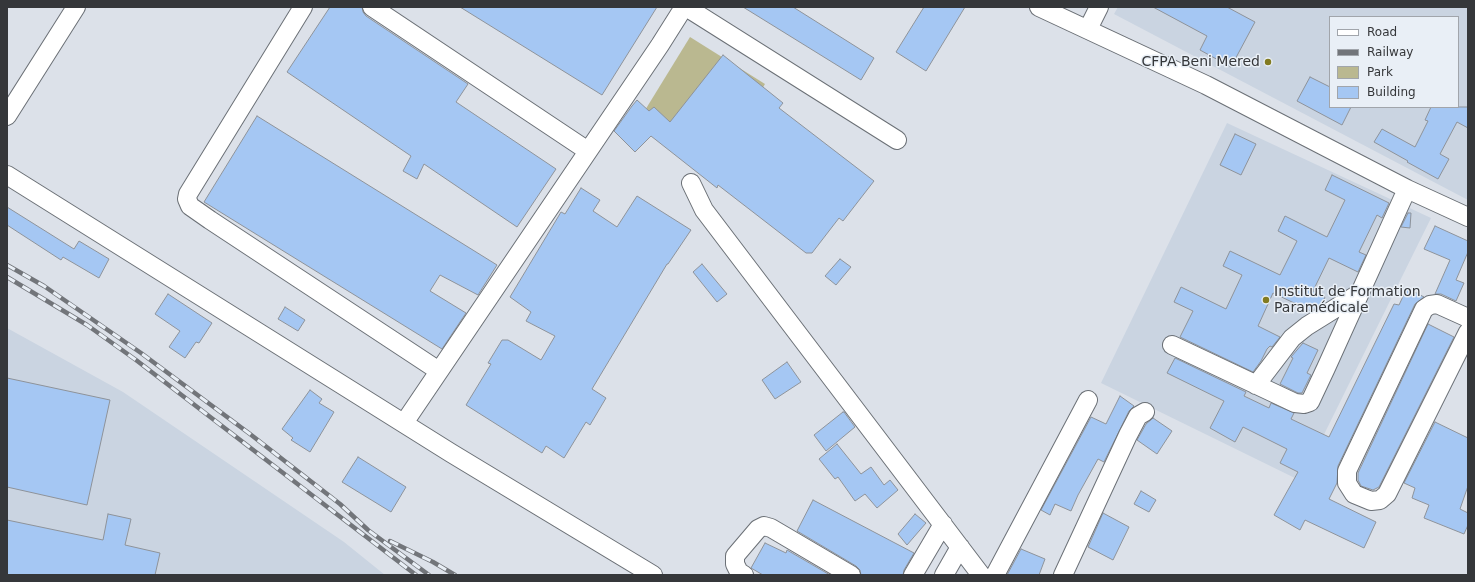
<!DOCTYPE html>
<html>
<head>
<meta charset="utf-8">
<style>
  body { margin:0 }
  #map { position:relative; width:1475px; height:582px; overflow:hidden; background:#dce1e9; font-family:"DejaVu Sans",sans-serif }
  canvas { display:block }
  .frame { position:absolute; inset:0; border:8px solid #35373a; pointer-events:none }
  .legend { position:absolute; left:1329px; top:16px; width:130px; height:92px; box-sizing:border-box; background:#e9eff6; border:1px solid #a1a5ab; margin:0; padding:5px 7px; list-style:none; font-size:12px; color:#35373a }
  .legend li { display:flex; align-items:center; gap:8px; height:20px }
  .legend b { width:20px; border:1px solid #a1a5ab }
</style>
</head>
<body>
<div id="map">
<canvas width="1475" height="582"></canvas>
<div class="frame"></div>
<ul class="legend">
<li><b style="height:5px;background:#fff"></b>Road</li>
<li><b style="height:5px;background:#72757a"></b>Railway</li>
<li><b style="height:11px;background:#bab890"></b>Park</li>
<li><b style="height:11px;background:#a5c7f3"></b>Building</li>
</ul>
</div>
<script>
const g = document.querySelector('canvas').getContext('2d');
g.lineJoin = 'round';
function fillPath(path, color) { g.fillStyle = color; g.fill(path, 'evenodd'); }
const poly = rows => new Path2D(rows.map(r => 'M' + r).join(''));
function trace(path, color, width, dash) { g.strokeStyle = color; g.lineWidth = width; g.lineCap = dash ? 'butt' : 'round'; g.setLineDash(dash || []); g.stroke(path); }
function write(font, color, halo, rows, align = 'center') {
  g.font = font + ' "DejaVu Sans",sans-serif'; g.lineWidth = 3; g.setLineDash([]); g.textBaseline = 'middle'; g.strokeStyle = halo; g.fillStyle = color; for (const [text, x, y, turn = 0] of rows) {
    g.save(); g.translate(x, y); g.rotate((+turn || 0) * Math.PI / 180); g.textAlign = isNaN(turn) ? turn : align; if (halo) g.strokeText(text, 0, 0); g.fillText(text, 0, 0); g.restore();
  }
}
fillPath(poly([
  [1118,7,1468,7,1468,200,1114,14],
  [1330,17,1458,17,1458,107,1330,107],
  [1227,123,1431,218,1301,481,1101,383],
  [7,328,123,392,344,542,385,575,7,575]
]), '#cad4e1');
fillPath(poly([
  [690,37,765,84,715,167,639,120]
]), '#bab890');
const building = poly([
  [330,7,362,7,363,12,366,16,468,84,456,102,556,169,517,227,424,164,417,179,403,171,411,156,287,72,330,7],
  [460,7,657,7,602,95,460,7],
  [743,7,793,7,874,58,861,80,743,7],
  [924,7,965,7,926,71,896,52,924,7],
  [1153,7,1227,7,1255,22,1231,67,1200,50,1207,36,1153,7],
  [723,55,783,103,779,108,874,181,843,221,839,218,812,253,806,253,718,185,717,188,651,136,635,152,614,131,632,106,637,100,649,111,654,107,670,122,723,55],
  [1310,77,1330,87,1330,107,1351,107,1342,125,1297,101,1310,77],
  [1431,107,1468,107,1468,128,1457,122,1440,154,1449,159,1438,179,1407,162,1408,161,1374,142,1382,129,1415,147,1428,121,1425,120,1431,107],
  [257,116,497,265,478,295,440,275,430,291,466,313,442,349,204,202,257,116],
  [1235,134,1256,144,1241,175,1220,165,1235,134],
  [1332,175,1389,203,1382,218,1377,215,1359,252,1366,255,1358,272,1329,258,1313,291,1325,297,1321,305,1311,311,1273,293,1258,326,1280,337,1272,347,1270,346,1267,349,1261,361,1253,372,1180,337,1193,311,1174,302,1181,287,1226,309,1242,275,1223,266,1230,251,1280,275,1297,241,1278,231,1285,216,1327,237,1345,200,1325,190,1332,175],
  [581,188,600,200,593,211,617,227,637,196,691,230,668,264,667,264,592,389,606,398,590,425,586,422,564,458,546,446,542,453,466,405,491,364,488,363,502,340,508,340,541,360,555,336,526,321,531,312,510,297,561,212,565,214,581,188],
  [7,207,74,249,79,241,109,259,99,278,63,257,61,260,7,225,7,207],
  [1408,213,1411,213,1410,228,1401,227,1408,213],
  [1435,226,1468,241,1468,252,1456,280,1464,283,1456,301,1441,294,1435,294,1450,260,1424,249,1435,226],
  [840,259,851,267,836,285,825,276,840,259],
  [702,264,727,294,717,302,693,272,702,264],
  [1407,288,1424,297,1415,304,1338,466,1337,483,1329,499,1376,522,1364,548,1305,520,1300,530,1274,515,1298,472,1280,463,1287,449,1243,427,1235,442,1210,428,1224,401,1167,373,1175,358,1246,392,1244,396,1269,408,1271,403,1294,413,1291,419,1329,437,1394,304,1399,305,1407,288],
  [168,294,212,323,199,343,196,342,185,358,169,347,180,331,155,314,168,294],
  [285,307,305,320,298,331,278,319,285,307],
  [1428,324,1454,337,1379,487,1373,490,1361,486,1358,480,1358,473,1428,324],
  [1303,343,1318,350,1307,373,1311,375,1302,393,1298,393,1280,384,1293,358,1291,357,1303,343],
  [787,362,801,382,775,399,762,380,787,362],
  [7,378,110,400,87,505,7,487,7,378],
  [310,390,322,399,319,403,334,412,310,452,291,440,293,438,282,429,310,390],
  [1120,396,1134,406,1129,411,1104,462,1098,459,1078,495,1071,511,1055,504,1050,515,1041,510,1091,417,1106,424,1120,396],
  [843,412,844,412,855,427,826,451,814,435,843,412],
  [1153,418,1172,431,1157,454,1137,440,1146,424,1153,418],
  [1435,422,1468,438,1468,486,1460,509,1468,513,1468,525,1464,534,1424,518,1429,505,1412,498,1415,488,1404,483,1435,422],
  [837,444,861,474,871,467,884,485,890,480,898,490,877,508,865,494,855,501,838,477,835,479,819,459,837,444],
  [358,457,406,487,391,512,342,482,358,457],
  [1141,491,1156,500,1149,512,1134,504,1141,491],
  [813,500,914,553,904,570,903,575,861,575,860,570,856,566,797,531,813,500],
  [1103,513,1129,527,1113,560,1088,547,1103,513],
  [108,514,131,519,125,545,160,553,155,575,7,575,7,520,103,540,108,514],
  [915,514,926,523,907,545,898,534,915,514],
  [765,543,786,553,787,550,830,575,763,575,751,568,765,543],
  [1021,549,1045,559,1039,575,1007,575,1021,549]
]);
fillPath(building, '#a5c7f3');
trace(building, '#8e939a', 1);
const minor = poly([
  [303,7,188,194,187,199,190,206,210,220,439,371],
  [372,7,588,151],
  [686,7,897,140],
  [1039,7,1206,85,1407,189,1468,217],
  [1088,29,1099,7],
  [7,116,76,7],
  [7,175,451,453,653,575],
  [691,183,704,210,981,575],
  [1468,318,1437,304,1430,305,1424,309,1347,471,1347,483,1354,494,1371,501,1380,500,1387,494,1468,332],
  [1172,345,1295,403,1304,404,1310,402,1326,368,1407,189],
  [1256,385,1292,338,1307,326,1360,293],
  [404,423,660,45,684,7],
  [744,575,739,572,735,564,735,556,758,529,764,526,771,528,851,575],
  [913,575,943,524],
  [944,575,960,547],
  [995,575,1088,400],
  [1063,575,1128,435,1138,416,1145,412]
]);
trace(minor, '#6b7076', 20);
trace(minor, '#fff', 18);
const rail = poly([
  [7,265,44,286,141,353,250,434,340,504,368,530,429,575],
  [7,277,87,325,136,360,416,575],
  [390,541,433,562,455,575]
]);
trace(rail, '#72757a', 4.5);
trace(rail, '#e9eff6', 3, [9]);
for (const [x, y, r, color] of [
  [1268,62,4,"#827b21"],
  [1266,300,4,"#827b21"]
]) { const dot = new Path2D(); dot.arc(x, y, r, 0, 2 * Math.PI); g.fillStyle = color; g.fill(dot); trace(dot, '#e9eff6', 1.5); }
write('14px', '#35373a', '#e9eff6', [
  ["CFPA Beni Mered",1260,62],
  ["Institut de Formation",1274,292,"left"],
  ["Paramédicale",1274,308,"left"]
], 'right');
</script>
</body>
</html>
